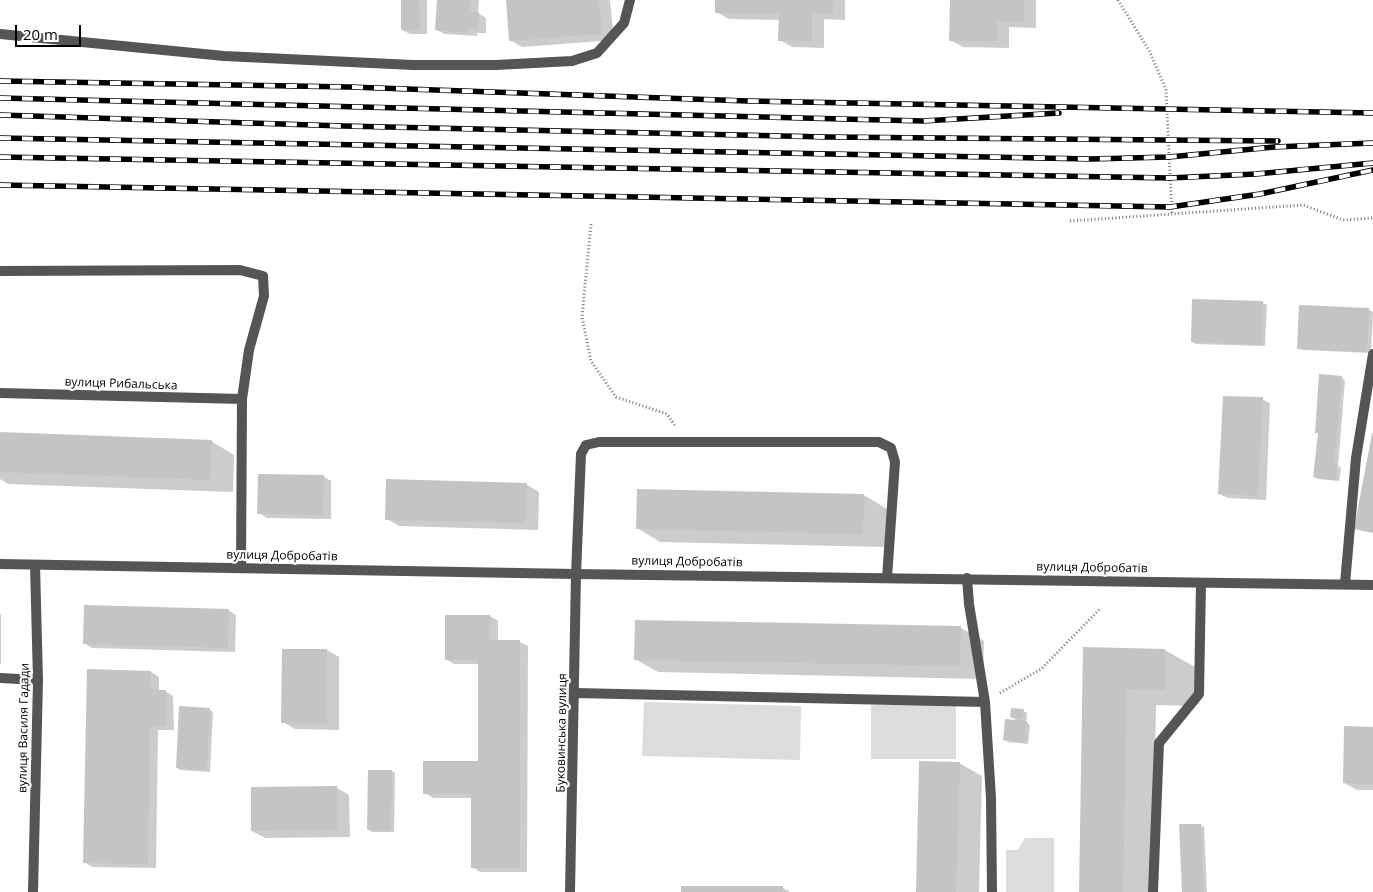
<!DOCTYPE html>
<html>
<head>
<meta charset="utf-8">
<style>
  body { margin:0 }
  #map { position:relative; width:1373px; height:892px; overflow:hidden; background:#fff; font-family:"Open Sans",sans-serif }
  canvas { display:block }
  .scale { position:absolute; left:15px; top:25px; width:66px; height:22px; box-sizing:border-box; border:2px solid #000; border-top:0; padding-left:6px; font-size:15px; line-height:18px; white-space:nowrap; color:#000; -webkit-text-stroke:4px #fff; paint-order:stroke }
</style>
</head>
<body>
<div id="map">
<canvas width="1373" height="892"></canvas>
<div class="scale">20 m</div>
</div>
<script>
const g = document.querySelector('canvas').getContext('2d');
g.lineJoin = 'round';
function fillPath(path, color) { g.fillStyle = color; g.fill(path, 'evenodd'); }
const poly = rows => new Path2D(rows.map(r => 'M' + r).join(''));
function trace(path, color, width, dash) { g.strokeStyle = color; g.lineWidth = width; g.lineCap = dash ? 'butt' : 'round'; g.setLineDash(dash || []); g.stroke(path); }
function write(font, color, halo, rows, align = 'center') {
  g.font = font + ' "Open Sans",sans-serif'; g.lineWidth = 4.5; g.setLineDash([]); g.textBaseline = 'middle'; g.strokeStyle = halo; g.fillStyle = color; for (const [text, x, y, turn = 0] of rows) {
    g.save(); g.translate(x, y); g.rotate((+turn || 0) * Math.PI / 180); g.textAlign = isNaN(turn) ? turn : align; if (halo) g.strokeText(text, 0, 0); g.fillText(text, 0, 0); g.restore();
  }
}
fillPath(poly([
  [644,702,801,706,800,760,642,756],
  [871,705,956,705,956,759,871,759],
  [1025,838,1054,838,1054,892,1006,892,1006,850,1018,850]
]), '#dcdcdc');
fillPath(poly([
  [402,0,427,0,427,34,410,34,402,30],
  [438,0,479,0,478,13,486,18,486,33,477,33,477,36,445,34,436,30],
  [507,0,610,0,614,40,522,47,510,40],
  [716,0,845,0,845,20,824,19,824,48,792,47,780,40,780,20,729,19,716,12],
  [951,0,1036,0,1036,28,1009,27,1009,48,963,47,950,40],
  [1263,303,1267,305,1265,346,1196,344,1192,342],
  [1300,307,1369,310,1373,312,1371,353,1302,350,1299,348],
  [1342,378,1345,380,1338,466,1341,468,1339,481,1318,479,1314,477,1319,434,1316,432],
  [1262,399,1270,403,1266,500,1228,498,1219,494],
  [0,433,211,441,234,455,233,492,8,484,0,479],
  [323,476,331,481,331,519,267,518,259,513],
  [527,485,539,492,538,530,399,526,387,519],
  [864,495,887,509,886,547,660,542,637,528],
  [228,610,236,615,235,652,92,648,84,643],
  [0,614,1,614,1,664,0,664],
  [490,616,498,621,498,642,520,642,528,646,527,872,480,872,472,867,472,798,433,798,425,793,479,762,479,664,454,664,446,659],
  [961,628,984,641,983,679,658,672,635,659],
  [1084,648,1165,650,1195,667,1194,706,1156,705,1153,892,1080,892],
  [327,650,339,657,339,730,295,729,283,722],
  [151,672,159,677,159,691,165,691,173,696,174,730,158,730,156,868,92,867,84,862],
  [210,710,213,712,210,772,181,770,177,768],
  [1023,711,1027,713,1026,722,1030,725,1028,744,1008,742,1004,739,1020,722,1011,717],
  [1373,728,1373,790,1357,790,1344,783],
  [959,763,982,776,979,892,917,892],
  [392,771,395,773,394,832,372,832,368,829],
  [337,788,349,795,350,837,265,838,252,831],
  [1200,825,1204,827,1207,892,1183,892],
  [783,888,790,892,682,892]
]), '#0003');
fillPath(poly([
  [401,0,419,0,420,30,401,30],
  [437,0,471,0,470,11,479,12,478,29,469,29,469,33,435,30],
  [506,0,599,0,602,34,509,41],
  [715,0,833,0,833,13,812,13,812,41,778,41,779,13,715,13],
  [950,0,1024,0,1024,21,997,21,997,41,949,41],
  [1192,299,1263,301,1262,345,1191,342],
  [1299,305,1369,308,1367,352,1297,349],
  [1319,374,1342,376,1334,464,1337,464,1336,480,1313,477,1318,433,1315,433],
  [1223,396,1263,397,1258,496,1218,494],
  [0,432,212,440,210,480,0,472],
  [1372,433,1373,433,1373,533,1354,529],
  [258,474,324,475,323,515,257,514],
  [386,479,527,483,526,523,385,520],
  [637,489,864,494,863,534,636,529],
  [84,605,229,609,228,648,83,644],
  [445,615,490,615,490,640,520,640,520,868,471,868,471,794,423,794,423,761,478,761,478,660,445,660],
  [635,620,961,626,960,666,634,660],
  [1083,647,1165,649,1165,690,1127,689,1123,892,1079,892],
  [282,649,327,649,327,724,281,723],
  [87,669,151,671,151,690,166,690,166,726,150,726,148,864,83,863],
  [179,706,210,708,207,770,176,768],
  [1011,708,1024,709,1022,719,1010,717],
  [1005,719,1027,721,1025,743,1003,740],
  [1344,726,1373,727,1373,784,1343,783],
  [919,761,960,762,956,892,916,892],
  [368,770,392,770,391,830,367,830],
  [337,786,338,830,251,831,251,787],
  [1179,824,1201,824,1204,892,1182,892],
  [681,886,783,886,783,892,681,892]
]), '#c4c4c4');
trace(poly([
  [1118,0,1150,52,1166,90,1172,215],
  [1070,221,1303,205,1343,220,1373,218],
  [591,224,582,317,591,361,616,397,667,414,676,427],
  [1000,693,1041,669,1100,609]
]), '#777', 3, [1, 2.5]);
trace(poly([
  [0,34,224,56,413,65,496,65,572,61,597,53,624,23,630,0],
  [0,271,240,270,263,276,264,296,249,350,242,399,241,568],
  [0,393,242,399],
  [576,574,581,454,586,445,599,442,879,442,891,448,895,462,887,578],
  [967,578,969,604,985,702,991,798,992,892],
  [0,678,38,680],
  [575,693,985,702],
  [1153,892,1159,743,1199,694,1201,583]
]), '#555', 10);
trace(poly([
  [576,574,1373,585],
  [1345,584,1356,458,1373,354],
  [33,892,38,680,35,565]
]), '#555', 10);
trace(poly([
  [0,564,576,574,570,892]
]), '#555', 10);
const rail = poly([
  [0,81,350,87,748,101,1373,113],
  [0,98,923,121,1059,113],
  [0,115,344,126,827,137,1278,141],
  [0,138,1091,159,1169,157,1274,147,1373,143],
  [0,157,1169,178,1256,174,1373,163],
  [0,185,1170,207,1260,194,1373,170]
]);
trace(rail, '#000', 5.5);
trace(rail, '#fff', 4, [11]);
write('12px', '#000', '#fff', [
  ["вулиця Рибальська",121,384,2],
  ["вулиця Добробатів",282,556,1],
  ["вулиця Добробатів",687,562,1],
  ["вулиця Добробатів",1092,568,1],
  ["вулиця Василя Гадади",24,728,-89],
  ["Буковинська вулиця",562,733,-89]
]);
</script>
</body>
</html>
